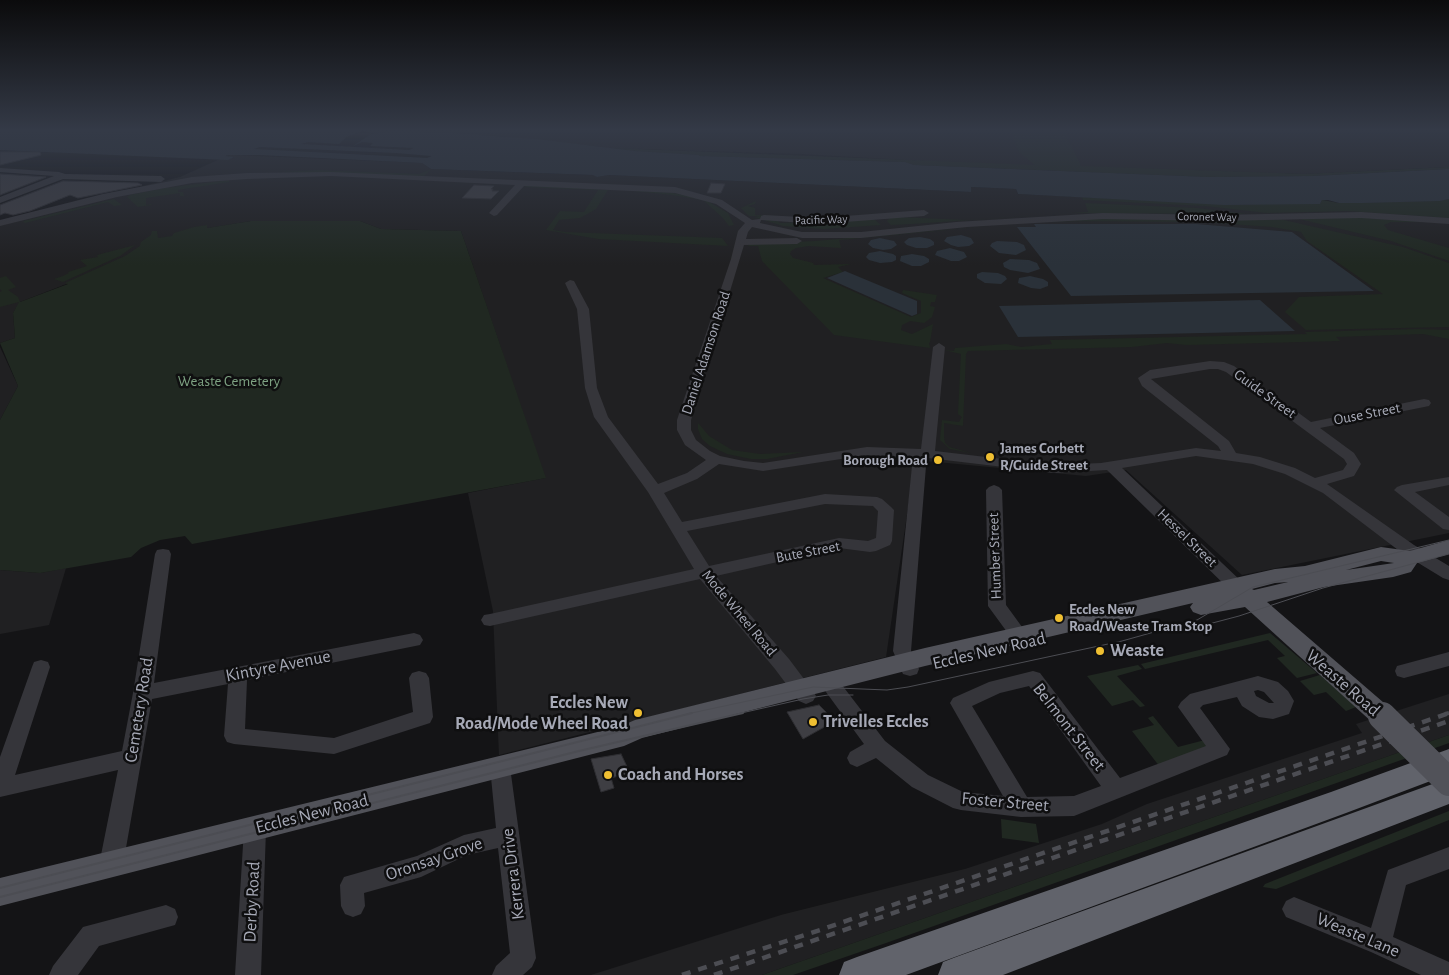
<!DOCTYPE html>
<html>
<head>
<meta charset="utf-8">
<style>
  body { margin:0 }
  canvas { display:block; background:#141416 }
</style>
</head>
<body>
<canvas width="1449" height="975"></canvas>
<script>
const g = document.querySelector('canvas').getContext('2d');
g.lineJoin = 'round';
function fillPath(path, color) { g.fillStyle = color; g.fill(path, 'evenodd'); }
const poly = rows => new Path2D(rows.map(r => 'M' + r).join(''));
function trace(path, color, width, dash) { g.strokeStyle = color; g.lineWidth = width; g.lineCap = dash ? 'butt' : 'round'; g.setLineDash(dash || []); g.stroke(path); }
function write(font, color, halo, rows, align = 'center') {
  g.font = font + ' "Alegreya Sans",sans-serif'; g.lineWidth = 5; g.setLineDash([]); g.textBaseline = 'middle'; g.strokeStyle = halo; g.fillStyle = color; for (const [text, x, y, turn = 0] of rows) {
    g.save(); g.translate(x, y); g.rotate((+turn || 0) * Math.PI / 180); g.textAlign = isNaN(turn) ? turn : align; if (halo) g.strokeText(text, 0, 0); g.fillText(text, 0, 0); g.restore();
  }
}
fillPath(poly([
  [356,129,1449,129,1449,167,1305,174,978,164,801,154,611,148,497,136,392,131,374,134],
  [230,155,422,163,431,169,594,175,597,177,609,175,971,192,970,187,1016,189,1018,194,1201,203,1339,203,1449,199,1449,533,1242,575,1126,470,1086,476,915,460,886,657,499,755,493,611,468,493,545,478,461,231,381,229,360,221,251,221,184,232,69,283,20,302,13,313,15,338,0,343,0,221,180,177,220,159,234,158,225,156],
  [0,347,18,386,0,420],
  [66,568,49,625,0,634,0,570,40,573],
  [1449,694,1449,735,762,975,591,975,781,915,965,869,1102,824,1147,804,1362,733,1356,724]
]), '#202022');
fillPath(poly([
  [993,129,1063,129,1081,166,1305,174,1449,167,1449,169,1313,176,1208,177,914,165,905,162,698,156,698,155,635,151,611,148,1035,165,1019,152,1011,132],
  [431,169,423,177,278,172,317,170,419,174],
  [229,180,229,182,178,190,178,192,183,192,184,196,180,196,180,193,146,198,146,205,152,204,151,205,138,207,127,197,130,195,165,188],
  [529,185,608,190,596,209,580,218,559,220,553,230,565,232,722,238,728,246,598,239,546,230,560,211,584,212,598,190,524,187],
  [624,190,673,193,689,196,709,202,728,213,734,225,729,226,723,218,703,200,672,195],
  [1082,197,1245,205,1263,203,1320,204,1322,200,1339,203,1440,201,1449,199,1449,218,1348,211,1267,213,1205,206,1083,200],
  [114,199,122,205,114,206,108,202,25,223,23,221],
  [756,201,755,204,748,206,755,208,755,215,783,216,778,221,780,223,874,219,881,225,824,229,783,226,754,217,761,216,749,216,741,208],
  [1085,203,1197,208,1247,214,1072,213,1088,212],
  [1061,214,912,224,891,225,887,221,891,217,896,217,968,220],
  [1338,216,1427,222,1391,222,1384,225,1388,230,1449,248,1449,261,1391,241,1295,218],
  [1275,218,1403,247,1449,263,1449,327,1306,330,1285,312,1299,297,1383,294,1307,241,1301,232,1272,227,1202,222,1045,221,839,240,841,248,809,246,796,248,791,251,790,254,793,258,813,263,814,265,851,264,838,267,843,272,823,278,911,317,921,313,921,301,902,293,903,290,937,295,935,302,931,302,930,306,935,307,932,317,924,323,910,321,902,325,901,330,912,334,933,324,930,342,929,343,930,348,834,335,762,261,758,246,748,246,750,244,815,241,1072,219],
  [251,221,360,221,381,229,461,231,546,478,192,544,185,536,160,540,141,548,131,557,40,573,0,570,0,420,18,386,0,343,15,338,13,313,19,302,0,307,0,292,2,291,0,289,0,278,6,276,16,287,8,290,18,297,20,302,68,284,65,283,125,256,140,246,141,242,151,235,152,231,157,231,158,238,172,236,174,233,194,227,207,225,207,228],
  [135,245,120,256,63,282,54,279,63,276,69,273,68,272,87,266,80,260,98,257,97,255],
  [1418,329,1449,330,1449,339,1423,334,1336,337,1340,341,1187,345,1167,343,1132,347,968,351,966,354,963,426,944,423,944,437,945,443,949,447,971,453,950,449,940,440,942,420,959,422,962,417,958,414,961,354,944,350,954,351,955,348,1006,344,1021,347,1052,344,1050,340,1307,334,1305,332],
  [698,423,709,436,732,450,760,454,803,452,767,459,751,459,727,454,710,446,702,439,698,429],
  [1270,633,1317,673,1297,678,1277,658,1285,656,1268,640,1145,669,1141,664],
  [1138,665,1142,669,1117,676,1145,706,1140,707,1133,700,1112,706,1087,676],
  [1320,675,1356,707,1346,711,1326,692,1314,695,1300,681],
  [1153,716,1178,747,1205,740,1212,748,1160,767,1132,731,1154,725,1148,718],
  [1449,735,1449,743,886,943,793,975,762,975],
  [1449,811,1449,820,1276,889,1263,887,1265,884],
  [1001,819,1036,824,1039,843,1002,838]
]), '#202821');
fillPath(poly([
  [0,129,356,129,363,131,346,137,339,144,308,142,301,144,409,150,414,148,370,146,373,143,362,142,353,146,371,134,392,131,452,133,536,139,635,151,699,155,699,156,905,162,914,165,1208,177,1313,176,1449,169,1449,199,1440,201,1362,203,1339,203,1328,200,1322,200,1320,204,1224,205,1018,194,1016,189,971,187,971,192,609,175,597,177,593,175,431,169,422,163,260,155,228,155,225,156,234,157,228,160,0,150],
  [260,147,396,153,432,156,427,158,254,149],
  [1034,224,1196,224,1292,232,1374,291,1071,296,1017,227,1036,227],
  [961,235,971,238,974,243,969,246,958,247,951,245,944,241,947,237],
  [920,237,930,239,934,242,934,245,927,248,916,248,907,245,904,242,909,238],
  [880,238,894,241,897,245,891,249,883,250,873,248,868,244,871,240],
  [997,241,1017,242,1024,245,1026,250,1016,255,999,253,990,246,992,243],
  [950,248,964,252,967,257,959,261,951,261,935,255,937,251],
  [880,251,893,254,896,256,896,260,892,262,880,263,869,260,866,257,869,253],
  [912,254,924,256,929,259,929,262,921,266,912,266,900,261,901,256],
  [1010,259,1029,260,1037,263,1040,269,1028,273,1010,270,1004,267,1003,263],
  [845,271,917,301,917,314,912,316,827,278],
  [982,272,998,273,1005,276,1007,279,1001,284,985,283,977,278,977,274],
  [1030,276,1043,279,1048,282,1048,286,1040,289,1031,288,1018,283,1019,278],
  [1260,300,1295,331,1018,337,999,306]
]), '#2a3139');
const building = poly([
  [0,152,40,152,41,155,0,165,0,152],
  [0,174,46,177,0,195,0,174],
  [63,181,138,183,142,185,78,198,70,195,30,211,13,215,5,213,0,215,0,205,63,181],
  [711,183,725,184,721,193,707,193,711,183],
  [474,185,494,186,491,189,493,189,492,191,499,191,491,199,462,198,474,185],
  [819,705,835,721,803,739,787,712,819,705],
  [621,754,630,773,611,778,614,788,601,792,591,759,621,754]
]);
fillPath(building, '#3e3e43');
trace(building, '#2e2e32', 1);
fillPath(poly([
  [0,168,59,172,65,174,161,176,165,179,161,182,63,179,0,203,0,197,54,176,0,172,0,168],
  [331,172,675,187,722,200,752,220,760,219,761,216,764,215,819,218,924,210,929,213,924,216,819,224,761,220,760,223,802,232,861,232,956,222,1103,213,1219,215,1361,212,1449,218,1449,224,1361,218,1219,221,1103,219,967,227,861,238,802,238,752,227,748,232,746,239,797,238,802,241,797,244,744,245,691,420,691,430,696,440,710,451,720,456,744,461,763,463,867,447,921,449,933,347,939,343,945,347,935,451,1054,465,1101,463,1196,448,1221,451,1218,446,1142,386,1138,378,1150,370,1210,361,1224,362,1234,366,1311,422,1424,399,1429,400,1431,403,1429,406,1320,428,1354,453,1361,464,1354,476,1327,484,1414,545,1449,566,1449,580,1443,578,1402,553,1323,493,1285,474,1253,464,1196,456,1122,468,1242,582,1245,586,1242,590,1236,592,1230,590,1107,470,1054,473,928,458,867,455,763,471,719,464,697,479,664,493,682,522,825,494,877,497,882,499,891,507,894,510,892,541,890,545,876,551,870,552,839,548,716,576,789,659,813,691,816,696,813,701,806,704,799,701,775,669,700,579,490,626,484,625,481,620,484,615,490,614,694,569,648,492,594,417,585,388,577,309,565,283,570,280,574,281,589,309,597,388,608,417,658,484,687,473,706,460,685,445,677,430,677,420,731,259,738,231,745,223,716,204,675,193,524,186,497,215,494,216,489,213,515,185,331,176,247,179,192,183,117,197,0,226,0,220,103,194,192,177,247,173,331,172],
  [1210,369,1218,369,1226,372,1344,459,1347,464,1343,470,1315,478,1295,468,1260,457,1236,453,1229,441,1151,379,1210,369],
  [825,504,873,506,878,511,876,538,868,541,839,538,709,566,687,531,825,504],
  [919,462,924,463,926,466,911,651,919,669,917,674,910,676,903,674,893,651,912,466,914,463,919,462],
  [1449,477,1449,485,1415,492,1449,517,1449,530,1443,529,1394,490,1397,487,1402,485,1449,477],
  [994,485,999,487,1002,490,1006,605,1033,642,1030,647,1024,649,1018,647,988,606,986,490,989,487,994,485],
  [163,549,169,550,171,554,154,683,414,633,420,635,423,640,420,645,247,680,245,729,334,738,413,712,409,678,412,673,419,671,426,673,429,678,433,717,430,723,334,754,234,744,227,742,224,736,228,684,152,699,123,865,119,873,111,876,103,873,99,865,118,770,0,797,0,757,32,667,34,662,41,660,48,662,50,667,15,775,122,751,133,693,155,554,157,550,163,549],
  [1449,652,1449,666,1404,678,1397,676,1395,671,1397,666,1449,652],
  [1033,671,1040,673,1120,778,1206,746,1178,707,1181,702,1190,694,1258,676,1278,682,1288,691,1294,701,1289,714,1273,719,1259,717,1242,706,1237,697,1203,705,1200,708,1230,749,1227,755,1074,816,1021,817,961,810,953,808,912,787,876,758,857,767,850,764,847,758,850,752,864,744,818,681,821,676,828,674,835,676,885,741,928,775,963,792,1003,796,950,703,953,698,989,682,1033,671],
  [1029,686,1101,786,1074,796,1027,797,972,706,1000,693,1029,686],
  [1258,690,1264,692,1274,703,1269,703,1256,696,1254,691,1258,690],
  [500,758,507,761,510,767,536,958,532,967,523,975,492,975,496,966,510,953,498,848,467,855,421,877,364,893,365,906,361,914,353,917,345,914,341,906,340,885,344,877,417,856,464,835,496,828,490,767,493,761,500,758],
  [255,819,263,822,266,829,261,975,235,975,244,829,247,822,255,819],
  [1449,847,1449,869,1406,885,1393,937,1449,962,1449,975,1421,975,1371,952,1286,917,1282,909,1286,901,1294,897,1371,928,1388,870,1449,847],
  [166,905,175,909,178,917,175,925,99,946,78,975,49,975,53,966,83,927,166,905]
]), '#35353a');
fillPath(poly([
  [1449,540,1449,554,1417,563,1411,572,1393,577,1324,587,1267,602,1391,709,1394,716,1391,723,1382,726,1373,723,1245,607,1201,615,1193,612,1190,607,1193,603,925,666,642,738,624,746,0,906,0,878,618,727,635,720,925,648,1275,569,1305,566,1381,547,1410,551,1449,540],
  [1381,561,1394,563,1346,570,1381,561],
  [1288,582,1254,590,1252,589,1275,583,1288,582]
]), '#515259');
fillPath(poly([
  [1449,749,1449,774,1346,813,906,975,839,975,844,962,857,957,1331,792,1449,749],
  [1449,778,1449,804,1003,975,938,975,943,962,956,957,1449,778]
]), '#61636b');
trace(poly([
  [1186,630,1239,616,1323,588,1449,554],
  [687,714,813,687,887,690,908,687,1122,641,1197,620,1253,587,1449,540],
  [737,714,803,699,828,695,853,695]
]), '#4c4d53', 1);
trace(poly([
  [0,888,692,713],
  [0,897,579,751,743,713]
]), '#4c4d53', 2);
trace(poly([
  [1445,714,1449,713]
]), '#4c4d53', 4, [8, 5.5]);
trace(poly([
  [682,975,823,929,1449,713],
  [714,975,1449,721]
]), '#4c4d53', 4.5, [9, 8]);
trace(poly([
  [1382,716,1449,782]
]), '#515259', 28);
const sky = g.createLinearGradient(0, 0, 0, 265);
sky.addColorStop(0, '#0b0b0c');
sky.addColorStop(0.49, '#343a47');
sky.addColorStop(1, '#343a4700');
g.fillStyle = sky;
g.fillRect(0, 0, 1449, 265);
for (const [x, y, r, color] of [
  [990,457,5,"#efbf32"],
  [938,460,5,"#efbf32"],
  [1059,618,5,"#efbf32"],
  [1100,651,5,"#efbf32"],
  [638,713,5,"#efbf32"],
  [813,722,5,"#efbf32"],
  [608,775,5,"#efbf32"]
]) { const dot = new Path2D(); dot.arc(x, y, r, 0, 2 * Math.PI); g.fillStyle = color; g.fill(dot); trace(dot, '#0f0f10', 2); }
write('12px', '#a6a9b6', '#0f0f10', [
  ["Coronet Way",1207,217,1],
  ["Pacific Way",821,220,-2]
]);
write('15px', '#a6a9b6', '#0f0f10', [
  ["Daniel Adamson Road",706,353,-72],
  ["Guide Street",1265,394,36],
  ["Ouse Street",1367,414,-11],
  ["Hessel Street",1187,538,44],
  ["Bute Street",808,552,-11],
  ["Humber Street",995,556,-92],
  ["Mode Wheel Road",739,613,50]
]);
write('15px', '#7da182', '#0f0f10', [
  ["Weaste Cemetery",229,381]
]);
write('bold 15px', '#a6a9b6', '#0f0f10', [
  ["James Corbett",1000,448],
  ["R/Guide Street",1000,465],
  ["Borough Road",928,460,"right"],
  ["Eccles New",1069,609],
  ["Road/Weaste Tram Stop",1069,626]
], 'left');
write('18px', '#a6a9b6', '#0f0f10', [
  ["Eccles New Road",989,651,-13],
  ["Kintyre Avenue",278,666,-11],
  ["Weaste Road",1343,683,41],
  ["Cemetery Road",139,710,-81],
  ["Belmont Street",1069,727,52],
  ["Foster Street",1005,802,5],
  ["Eccles New Road",312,814,-14],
  ["Oronsay Grove",434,859,-19],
  ["Kerrera Drive",513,874,-97],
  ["Derby Road",252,902,-87],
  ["Weaste Lane",1358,935,23]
]);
write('bold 18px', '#a6a9b6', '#0f0f10', [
  ["Weaste",1110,651],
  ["Eccles New",628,703,"right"],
  ["Road/Mode Wheel Road",628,724,"right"],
  ["Trivelles Eccles",823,722],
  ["Coach and Horses",618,775]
], 'left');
</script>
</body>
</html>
